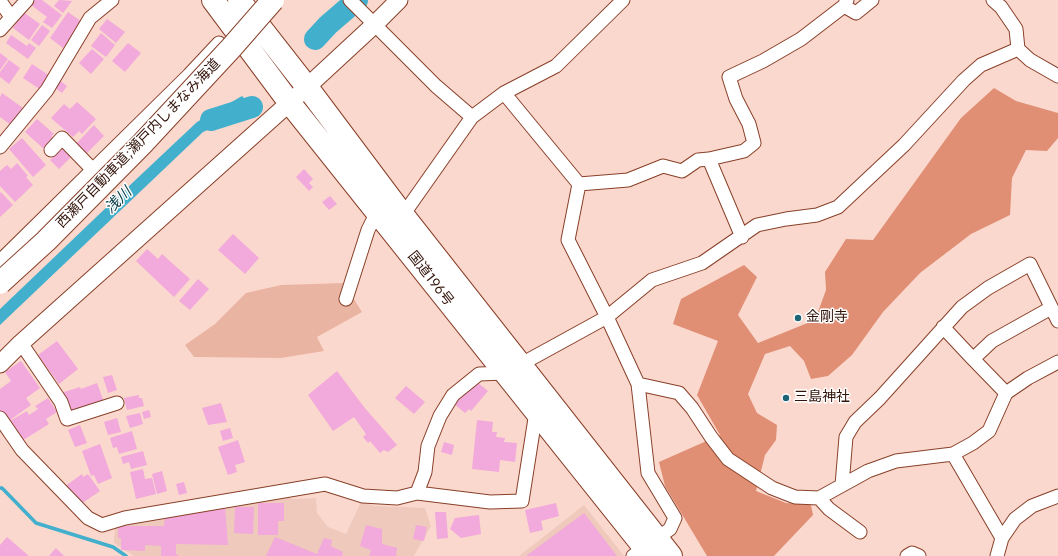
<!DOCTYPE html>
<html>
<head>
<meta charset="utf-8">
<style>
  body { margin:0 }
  canvas { display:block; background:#fbd8cd }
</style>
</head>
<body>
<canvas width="1058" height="556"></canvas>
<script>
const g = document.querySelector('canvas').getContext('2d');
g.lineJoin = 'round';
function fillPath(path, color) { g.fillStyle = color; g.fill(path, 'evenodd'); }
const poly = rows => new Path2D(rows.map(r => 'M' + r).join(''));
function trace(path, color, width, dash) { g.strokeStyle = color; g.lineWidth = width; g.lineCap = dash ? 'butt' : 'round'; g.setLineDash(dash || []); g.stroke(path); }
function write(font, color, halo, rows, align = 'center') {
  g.font = font + ' Jost,"Noto Sans JP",sans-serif'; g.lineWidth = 3; g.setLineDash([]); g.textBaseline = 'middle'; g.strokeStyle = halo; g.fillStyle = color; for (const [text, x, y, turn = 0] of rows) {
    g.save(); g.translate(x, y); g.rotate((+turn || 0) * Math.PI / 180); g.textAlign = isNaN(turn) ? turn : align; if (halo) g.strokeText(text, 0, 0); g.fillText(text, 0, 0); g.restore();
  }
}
fillPath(poly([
  [282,496,294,499,316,498,317,513,328,527,346,534,361,502,375,506,425,508,431,526,414,556,134,556,114,543,115,524],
  [584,505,624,556,519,556]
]), '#eec9bc');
fillPath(poly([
  [344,283,362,312,317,337,324,351,281,358,194,357,185,345,215,324,246,293,281,285]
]), '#eab4a2');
fillPath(poly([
  [994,88,1016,101,1058,113,1058,138,1047,151,1026,150,1012,178,1010,215,971,234,920,273,883,312,852,355,828,376,811,379,804,361,790,346,765,354,748,394,757,413,777,425,776,440,765,455,756,491,786,503,811,505,813,515,774,556,707,556,665,486,659,462,720,435,697,395,718,341,673,324,681,299,744,265,757,277,738,315,758,343,815,320,826,290,825,272,846,239,873,240,961,118]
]), '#e08f75');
fillPath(poly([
  [242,96,247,101,233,119,203,132,0,325,0,309,111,203,197,122]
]), '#42b0cd');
trace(poly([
  [0,488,2,488,36,523,113,547,126,556]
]), '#42b0cd', 3.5);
trace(poly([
  [315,39,328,25,357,0],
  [211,120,252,107]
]), '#42b0cd', 22);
fillPath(poly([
  [29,0,42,0,62,15,52,28,43,22,47,17,27,2],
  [59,0,72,1,63,13,54,6],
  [23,12,40,24,29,40,13,28],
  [68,12,82,22,63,48,50,38],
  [107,19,125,32,116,43,99,29],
  [42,25,50,31,39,46,31,40],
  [101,33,115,45,106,57,91,46],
  [11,35,27,46,29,43,36,48,28,59,6,43],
  [128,43,141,53,125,72,112,61],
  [92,49,104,59,91,74,79,63],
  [0,53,8,59,0,70],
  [9,60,20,68,9,84,0,77,0,72],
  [32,64,50,76,41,90,23,78],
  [59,80,67,86,62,93,54,87],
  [2,93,23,108,11,125,0,117,0,97],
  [77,102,96,119,82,134,79,131,73,137,51,118,64,104,70,109],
  [37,119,54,134,51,136,55,139,45,150,25,132],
  [94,125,104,136,86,154,76,144],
  [22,138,46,165,33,177,9,149],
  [64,147,72,156,59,169,50,160],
  [17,163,28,176,26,177,33,185,15,202,0,186,0,171,7,165,11,169],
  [304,169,313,179,309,183,313,187,309,191,296,177],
  [1,192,13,205,0,217,0,193],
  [330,196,337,204,329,210,322,202],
  [233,234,259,258,245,274,218,250],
  [147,249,158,259,162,254,190,279,174,297,136,261],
  [198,279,209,289,190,310,179,301],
  [57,341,78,369,59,384,38,355],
  [21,361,40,388,26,398,31,405,6,423,0,414,0,389,11,381,5,372],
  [337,371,364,407,397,445,388,452,384,450,380,453,370,441,368,443,363,437,366,434,354,417,333,431,308,395],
  [112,375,117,390,108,393,103,377],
  [477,382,488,391,471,411,469,409,465,413,454,404,471,384],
  [97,383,104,402,69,414,61,393,80,387,81,389],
  [406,386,425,402,414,414,395,398],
  [139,395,139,398,142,398,144,406,127,410,124,398],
  [48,398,57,412,46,419,49,424,20,442,8,422,27,411,29,415,38,409,35,406],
  [221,403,227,422,208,425,202,408],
  [149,410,151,417,144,419,142,412],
  [140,413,143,424,130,428,126,416],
  [117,418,121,432,108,435,104,422],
  [477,420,493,422,492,432,497,432,496,437,505,438,504,442,517,443,515,462,500,460,499,472,472,469],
  [80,425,87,443,75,447,68,430],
  [230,428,233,438,223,441,220,431],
  [132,431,137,449,119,454,117,447,113,448,110,438],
  [238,440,245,462,235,465,237,472,228,475,218,447],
  [444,442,454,445,452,455,441,452],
  [100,444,112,478,98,484,94,475,91,476,82,451],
  [143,451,147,465,131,469,129,462,123,464,121,457],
  [143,469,145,479,152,478,156,494,136,499,130,472],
  [162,471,167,491,157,494,152,474],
  [82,474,83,477,88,474,100,491,78,506,64,487],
  [184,482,187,493,179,495,176,484],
  [258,503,284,503,284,521,278,521,278,535,258,535],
  [556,503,559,516,541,521,543,530,530,533,525,510],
  [225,507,228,545,176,544,176,554,179,556,161,556,161,546,145,545,145,551,121,550,121,538,118,538,118,526,164,526,165,515,181,516,182,510],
  [235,507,254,507,253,534,234,533],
  [435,512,446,512,448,538,437,539],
  [584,513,617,556,526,556],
  [479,515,481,534,461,538,450,529,455,518],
  [366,525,382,529,382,544,397,548,396,556,369,556,371,550,360,546],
  [416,525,427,527,424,541,413,539],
  [7,537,29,556,0,556,0,545],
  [275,537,317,554,324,538,332,540,331,546,343,552,342,556,266,556],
  [56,548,64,556,49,556]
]), '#f2a9db');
const minor = poly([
  [350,0,436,86,472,117,504,93,556,66,623,0],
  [993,0,1001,7,1016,29,1018,49,1030,60,1058,76],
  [0,1,11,17],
  [844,6,856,13,872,0],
  [0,30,27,0],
  [504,93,579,184],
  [0,147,47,90,90,18,112,0],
  [51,150,62,138,93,170],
  [709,159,744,151,754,143,749,124,736,99,729,77,763,61,801,39,844,6,847,0],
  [579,184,568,240,607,317,638,384,679,393,692,408,711,437,728,459,772,488,795,497,819,498],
  [579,184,628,180,663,166,682,171,698,160,709,159,742,237],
  [403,215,472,117],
  [0,261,189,75,219,43],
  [346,299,368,230,377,212],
  [943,327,973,359,992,341,1051,308],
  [21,343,61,402,67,419,117,403],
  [973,359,1006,393],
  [0,418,22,450,88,518,102,525,125,518,325,484,363,496,397,498,417,493,425,472,428,446,440,416,453,395,479,374,505,373,607,317,652,280,702,263,757,225,786,219,817,215,838,207,904,145,964,80,981,65,1018,49],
  [953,454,1002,538],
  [842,485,846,437,855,422,880,398,962,307,988,288,1030,264,1058,321],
  [417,493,490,502,522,501,536,412],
  [860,532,829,509,819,498,868,471,896,461,953,454,973,443,989,431,1006,393,1028,378,1058,362],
  [633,556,670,529,675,518,648,473,638,384],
  [907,556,912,553,919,556],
  [997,556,1002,538,1015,519,1032,506,1058,496]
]);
const tertiary = poly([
  [0,364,21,343,307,87,374,25,399,0]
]);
const trunk = poly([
  [213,0,289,102,651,556],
  [239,0,307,87,403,215,671,556]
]);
trace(minor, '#884029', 15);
trace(tertiary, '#884029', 19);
trace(trunk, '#884029', 24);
trace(minor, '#fff', 13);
trace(tertiary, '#fff', 17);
trace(trunk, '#fff', 22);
const motorwayBridge = poly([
  [0,283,46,241,142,144,232,47,273,0]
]);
trace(motorwayBridge, '#884029', 24, []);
trace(motorwayBridge, '#fff', 22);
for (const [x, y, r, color] of [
  [798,318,4,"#1f6475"],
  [786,398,4,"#1f6475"]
]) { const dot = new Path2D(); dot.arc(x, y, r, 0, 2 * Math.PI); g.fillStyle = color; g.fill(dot); trace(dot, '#fff', 1.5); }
write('14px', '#32140a', '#fff', [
  ["西瀬戸自動車道;瀬戸内しまなみ海道",139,144,-46],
  ["国道196号",430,279,52]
]);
write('14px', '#32140a', '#fff', [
  ["金剛寺",806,318],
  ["三島神社",794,398]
], 'left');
write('italic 15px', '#063a46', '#fff', [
  ["浅川",119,201,-44]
]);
</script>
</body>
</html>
